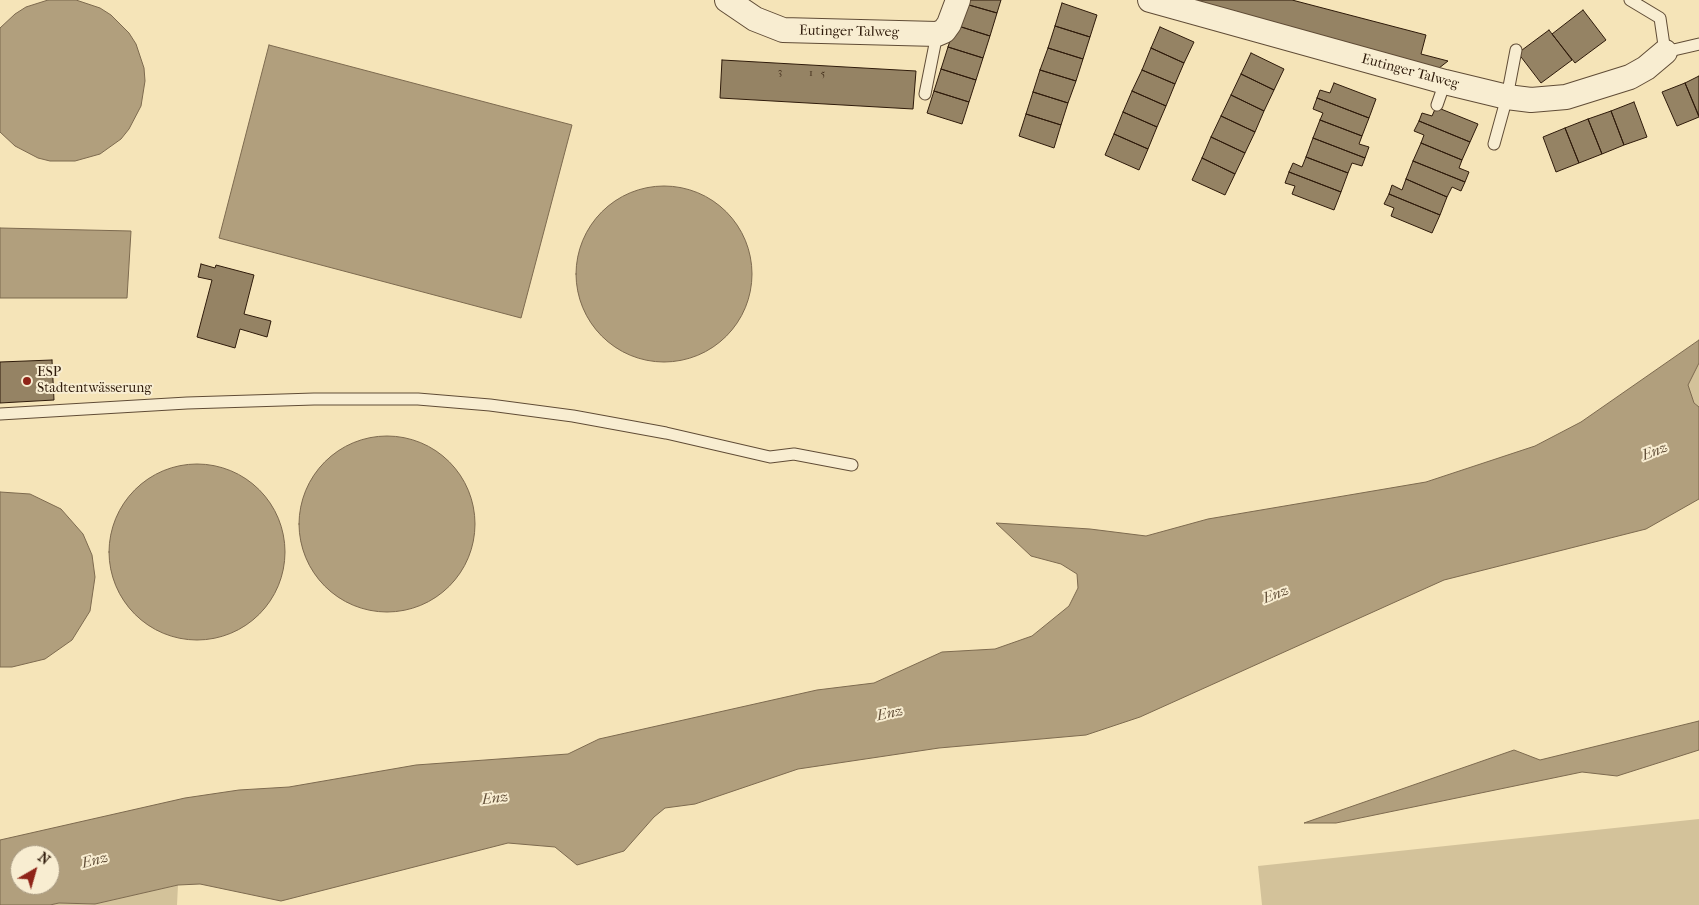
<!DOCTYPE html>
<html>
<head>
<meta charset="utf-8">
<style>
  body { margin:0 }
  #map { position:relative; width:1699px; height:905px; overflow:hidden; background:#f5e4b8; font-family:"IM FELL French Canon",serif }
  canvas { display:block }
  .north { position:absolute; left:10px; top:845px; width:50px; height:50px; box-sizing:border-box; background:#f8edd1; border:1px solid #a79981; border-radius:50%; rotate:38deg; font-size:14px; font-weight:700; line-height:20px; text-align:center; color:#2e1a0a }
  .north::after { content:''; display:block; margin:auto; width:18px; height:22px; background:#8f2418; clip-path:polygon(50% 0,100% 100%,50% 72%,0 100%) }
</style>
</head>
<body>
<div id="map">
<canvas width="1699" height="905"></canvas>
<div class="north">N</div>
</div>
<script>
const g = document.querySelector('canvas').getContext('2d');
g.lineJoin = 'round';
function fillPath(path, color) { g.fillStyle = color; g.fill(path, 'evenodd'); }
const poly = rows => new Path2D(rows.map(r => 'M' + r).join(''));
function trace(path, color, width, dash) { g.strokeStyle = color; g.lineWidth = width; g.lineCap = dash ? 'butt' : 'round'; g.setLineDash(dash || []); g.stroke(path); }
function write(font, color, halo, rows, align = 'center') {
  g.font = font + ' "IM FELL French Canon",serif'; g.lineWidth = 4; g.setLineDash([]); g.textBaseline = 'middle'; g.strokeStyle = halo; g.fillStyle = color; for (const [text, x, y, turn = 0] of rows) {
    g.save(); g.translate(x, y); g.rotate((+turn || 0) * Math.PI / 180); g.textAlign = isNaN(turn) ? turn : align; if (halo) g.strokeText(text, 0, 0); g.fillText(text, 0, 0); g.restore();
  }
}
fillPath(poly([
  [1699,363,1699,407,1694,403,1687,385],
  [1699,819,1699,905,1262,905,1258,866],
  [178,885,177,905,50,905,59,903,95,904]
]), '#d3c29a');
const water = poly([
  [48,0,76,0,100,8,111,15,129,33,136,44,144,68,145,81,141,106,129,129,121,139,100,154,75,161,50,161,38,158,15,146,0,132,0,28,15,14,26,7,48,0],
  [269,45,572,125,521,318,219,238,269,45],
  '576 274a88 88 0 1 1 176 0a88 88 0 1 1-176 0Z',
  [0,228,131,231,127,298,0,298,0,228],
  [1699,340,1699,363,1688,385,1694,403,1699,407,1699,499,1646,529,1444,580,1140,717,1086,735,939,748,798,769,695,804,665,808,654,817,624,851,577,865,555,847,508,843,281,901,200,884,178,885,95,904,59,903,50,905,0,905,0,840,185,798,239,790,289,787,416,765,568,754,599,739,817,690,874,683,942,652,995,649,1032,636,1069,606,1078,588,1077,574,1061,564,1031,556,996,523,1090,529,1146,536,1208,519,1426,482,1535,446,1581,422,1699,340],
  [20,855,50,855,50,885,20,885,20,855],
  '299 524a88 88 0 1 1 176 0a88 88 0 1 1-176 0Z',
  '109 552a88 88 0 1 1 176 0a88 88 0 1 1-176 0Z',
  [0,492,30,494,61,509,83,534,92,555,95,577,90,611,72,640,45,659,12,667,0,667,0,492],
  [1699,721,1699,750,1617,776,1582,772,1336,823,1304,823,1514,750,1540,760,1699,721]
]);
fillPath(water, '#b19f7d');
trace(water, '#7d6a4f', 1);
const building = poly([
  [962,0,1001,0,997,13,962,3,962,0],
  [1161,0,1292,0,1426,35,1421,54,1448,61,1434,72,1161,0],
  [962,3,997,13,990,36,955,25,962,3],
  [1062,3,1097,15,1090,37,1055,26,1062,3],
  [1583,10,1606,40,1575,63,1552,34,1583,10],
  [955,25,990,36,983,58,948,47,955,25],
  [1055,26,1090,37,1083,59,1048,48,1055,26],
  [1160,27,1194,42,1184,63,1151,48,1160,27],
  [1549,30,1572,60,1541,83,1518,53,1549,30],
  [948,47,983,58,976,80,941,69,948,47],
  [1048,48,1083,59,1076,81,1040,70,1048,48],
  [1151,48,1184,63,1175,84,1142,70,1151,48],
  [1251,53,1284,69,1274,90,1241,74,1251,53],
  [722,60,916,71,913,109,720,98,722,60],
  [941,69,976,80,969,102,934,91,941,69],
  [1040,70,1076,81,1068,103,1033,92,1040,70],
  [1142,70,1175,84,1166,106,1132,91,1142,70],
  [1241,74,1274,90,1264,111,1231,95,1241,74],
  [1699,76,1699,116,1685,83,1699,76],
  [1334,83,1376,99,1369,118,1317,98,1320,90,1330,93,1334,83],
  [1685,83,1699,117,1677,126,1662,92,1685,83],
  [934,91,969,102,962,124,927,113,934,91],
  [1132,91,1166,106,1157,127,1123,112,1132,91],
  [1033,92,1068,103,1061,125,1026,114,1033,92],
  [1231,95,1264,111,1255,132,1221,116,1231,95],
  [1317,98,1369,118,1362,136,1320,120,1323,113,1313,109,1317,98],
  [1634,102,1647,137,1624,145,1611,111,1634,102],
  [1436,107,1478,124,1470,142,1419,121,1422,113,1432,116,1436,107],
  [1611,111,1624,145,1602,154,1588,119,1611,111],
  [1123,112,1157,127,1148,149,1114,134,1123,112],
  [1026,114,1061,125,1054,148,1019,136,1026,114],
  [1221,116,1255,132,1245,153,1211,137,1221,116],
  [1588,119,1602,154,1579,163,1565,128,1588,119],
  [1320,120,1362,136,1359,144,1369,147,1365,158,1313,138,1320,120],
  [1419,121,1470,142,1462,160,1421,143,1424,135,1414,131,1419,121],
  [1565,128,1579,163,1556,172,1543,137,1565,128],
  [1114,134,1148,149,1139,170,1105,155,1114,134],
  [1211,137,1245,153,1235,174,1202,158,1211,137],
  [1313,138,1365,158,1362,166,1352,163,1348,173,1306,157,1313,138],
  [1421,143,1462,160,1459,168,1469,172,1465,182,1413,161,1421,143],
  [1306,157,1348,173,1341,192,1289,172,1293,163,1302,167,1306,157],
  [1202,158,1235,174,1225,195,1192,180,1202,158],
  [1413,161,1465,182,1461,191,1452,187,1447,197,1406,179,1413,161],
  [1289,172,1341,192,1334,210,1292,194,1295,186,1285,183,1289,172],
  [1406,179,1447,197,1440,215,1389,194,1392,185,1402,190,1406,179],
  [1389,194,1440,215,1432,233,1391,216,1394,208,1384,204,1389,194],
  [201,264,215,268,216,265,254,275,244,314,271,321,267,337,240,329,235,348,197,337,212,280,198,277,201,264],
  [52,360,54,400,0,403,0,362,52,360]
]);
fillPath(building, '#958364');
trace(building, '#2e1a0a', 1);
const lane = poly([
  [1630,0,1660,18,1665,52,1699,44],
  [925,94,937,34],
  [1437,105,1445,82],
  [1494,144,1507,97,1516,50],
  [0,414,187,403,314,399,418,399,490,405,573,416,666,433,770,457,794,454,852,465]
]);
const street = poly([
  [727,0,755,19,783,30,937,34,944,31,949,24,958,0],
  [1150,0,1445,82,1507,97,1531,100,1566,97,1630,77,1646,68,1665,52]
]);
trace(lane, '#604c36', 13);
trace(street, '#604c36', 26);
trace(lane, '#f8edd1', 11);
trace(street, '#f8edd1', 24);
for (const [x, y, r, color] of [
  [27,381,5,"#8f2418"]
]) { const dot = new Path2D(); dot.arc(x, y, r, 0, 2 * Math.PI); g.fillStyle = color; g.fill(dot); trace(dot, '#f8edd1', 2); }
write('11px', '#483420', null, [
  ["3",780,72],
  ["1",811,73],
  ["5",823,74]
]);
write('14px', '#2e1a0a', '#f8edd1', [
  ["Eutinger Talweg",849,32,1],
  ["Eutinger Talweg",1410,72,15]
]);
write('14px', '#2e1a0a', '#f8edd1', [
  ["ESP",37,373],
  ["Stadtentwässerung",37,389]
], 'left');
write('italic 15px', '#624f38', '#f8edd1', [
  ["Enz",1655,452,-21],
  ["Enz",1276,595,-21],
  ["Enz",890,714,-13],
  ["Enz",495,799,-7],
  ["Enz",95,861,-15]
]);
</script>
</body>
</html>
